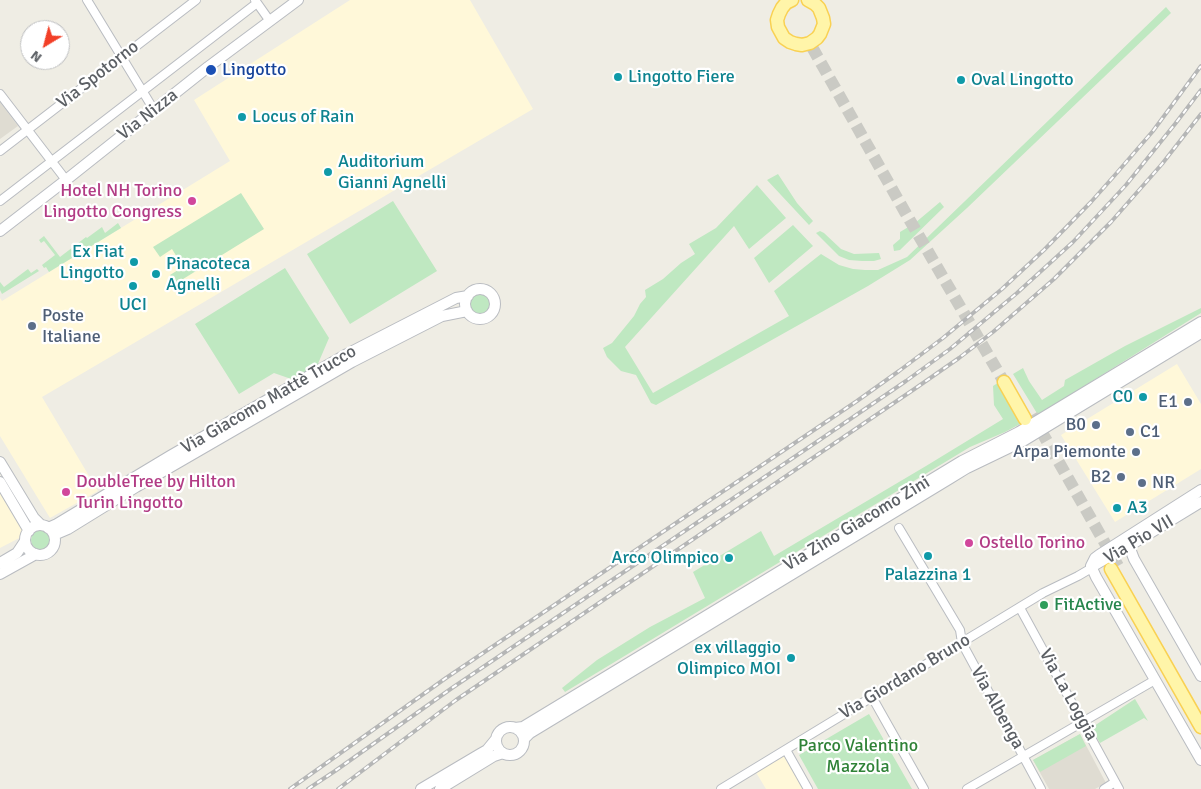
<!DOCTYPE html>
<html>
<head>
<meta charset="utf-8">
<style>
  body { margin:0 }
  #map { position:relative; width:1201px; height:789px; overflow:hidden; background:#efede4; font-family:Signika,sans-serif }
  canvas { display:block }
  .north { position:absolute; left:20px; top:20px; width:50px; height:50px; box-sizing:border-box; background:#fff; border:1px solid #bebfc1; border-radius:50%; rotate:217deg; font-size:14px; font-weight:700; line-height:20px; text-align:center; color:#5c6065 }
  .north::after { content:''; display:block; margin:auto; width:18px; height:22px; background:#f23f27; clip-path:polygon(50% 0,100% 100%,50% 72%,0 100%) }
</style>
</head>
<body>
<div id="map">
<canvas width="1201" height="789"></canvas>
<div class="north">N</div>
</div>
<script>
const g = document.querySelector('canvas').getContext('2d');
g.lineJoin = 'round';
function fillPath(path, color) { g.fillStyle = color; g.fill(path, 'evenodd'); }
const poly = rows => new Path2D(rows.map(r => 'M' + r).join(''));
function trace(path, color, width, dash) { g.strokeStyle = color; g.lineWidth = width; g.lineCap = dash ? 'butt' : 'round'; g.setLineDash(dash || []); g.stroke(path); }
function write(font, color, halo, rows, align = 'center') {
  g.font = font + ' Signika,sans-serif'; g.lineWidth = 4.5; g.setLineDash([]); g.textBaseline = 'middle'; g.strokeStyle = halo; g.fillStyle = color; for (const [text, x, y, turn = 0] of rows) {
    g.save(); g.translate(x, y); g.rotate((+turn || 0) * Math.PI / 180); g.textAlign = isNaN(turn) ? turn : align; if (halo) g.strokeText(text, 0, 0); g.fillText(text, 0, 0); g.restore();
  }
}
fillPath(poly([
  [350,0,470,0,533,109,42,397,98,491,50,518,0,436,0,298,2,301,230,161,194,100],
  [1177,364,1201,404,1201,469,1115,522,1061,435],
  [0,482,27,534,0,548],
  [786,750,807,789,766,789,754,769]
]), '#fff8d9');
fillPath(poly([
  [0,102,18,126,0,139],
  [1080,734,1106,783,1095,789,1049,789,1033,760]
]), '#dfdcd2');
fillPath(poly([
  [1166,7,1171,13,967,208,910,260,868,286,656,405,651,403,636,375,621,371,607,357,603,348,612,343,634,316,640,304,646,297,645,290,663,279,681,263,695,254,689,244,716,228,757,185,786,218,749,249,734,226,625,347,653,393,789,316,774,291,821,254,839,265,853,269,865,270,878,270,907,257],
  [778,174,797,203,813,221,809,225,767,180],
  [241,193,264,229,175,284,170,275,183,267,172,249,160,257,153,247],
  [393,201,437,271,350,324,307,254],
  [940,202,944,207,900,250,894,251,893,245,900,239,900,232,915,223],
  [118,223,121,228,49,272,46,267,44,268,42,265,55,255,44,241,41,243,39,240,44,236,60,257,86,237,87,238,102,227,105,233],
  [793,225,813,246,769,283,754,258],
  [820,231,824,233,841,249,854,254,879,253,881,259,874,261,862,261,849,260,839,256,816,233],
  [285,268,329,338,317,366,294,380,274,373,239,394,195,324],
  [28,269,31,273,37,269,39,271,2,294,0,290,0,282,4,287],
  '468 304a11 11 0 1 1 22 0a11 11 0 1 1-22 0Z',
  [1201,308,1201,313,1038,415,1013,374,1023,368,1029,381,1042,400,1064,386,1065,380,1125,346],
  [1001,381,1022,423,1005,432,970,447,565,692,562,688,597,660,650,627,705,598,693,572,761,531,774,556,926,466,1003,419,994,405,993,386],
  '31 540a10 10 0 1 1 20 0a10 10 0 1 1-20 0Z',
  [1135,699,1148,721,1144,718,1100,743,1091,728],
  [869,714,912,789,818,789,799,755],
  [1080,734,1086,746,1040,772,1033,760]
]), '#bfe8c1');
trace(poly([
  [812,47,905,212,1004,382],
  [1032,415,1118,566]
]), '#cacac4', 12, [12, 6]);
const minor = poly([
  [87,0,154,110],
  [255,0,267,17],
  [0,94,66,180],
  [0,151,196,0],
  [0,201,257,3],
  [899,528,960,630,962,643,1041,789],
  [1020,608,1119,789],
  [872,697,924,789],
  [786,750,808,789],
  [721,789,1043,593,1078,576,1129,546],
  [967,789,1155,680],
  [1104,789,1115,782]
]);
const tertiary = poly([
  [0,231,66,180,208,67,298,0],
  '465 304a15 15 0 1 1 30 0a15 15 0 1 1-30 0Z',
  [0,462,34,518,41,525],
  [0,482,29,531],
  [1201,490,1099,555,1095,558,1091,566,1096,577,1201,760],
  [1201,502,1129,546,1134,559,1201,676],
  '25 540a15 15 0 1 1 30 0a15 15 0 1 1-30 0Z',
  [48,528,57,524,170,456,347,354,456,298,468,296],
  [54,535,68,529,136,487,352,362,442,316,467,311],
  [0,563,17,553,25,541],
  [0,574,36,554],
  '496 741a14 14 0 1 1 28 0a14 14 0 1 1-28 0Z',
  [515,728,523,727,962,461,1019,432,1201,322],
  [524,739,530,733,949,479,967,468,1023,441,1201,333],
  [421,789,480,754,487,750,496,739],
  [440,789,494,756,503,753]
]);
const primary = poly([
  [792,0,786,3,782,8,779,14,777,20,778,27,784,38,790,42,796,44,802,45,810,43,817,38,820,34,824,24,823,18,819,8,815,4,808,0],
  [1004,382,1025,419],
  [1111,569,1201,727]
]);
trace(minor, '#b9bcc1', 10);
trace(tertiary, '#b9bcc1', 12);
trace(primary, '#f9d153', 15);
trace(minor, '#fff', 8);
trace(tertiary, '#fff', 10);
trace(primary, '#fff5a9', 12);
const rail = poly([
  [290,789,446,678,857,401,899,371,943,338,1002,289,1044,250,1091,202,1115,175,1153,131,1201,66],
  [308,789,335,771,452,688,821,439,906,381,950,349,1017,293,1073,242,1126,185,1175,124,1201,90],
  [338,789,456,700,913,390,959,358,993,332,1054,279,1111,222,1162,164,1201,114]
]);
trace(rail, '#b5b6b6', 4);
trace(rail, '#fff', 2, [5.5]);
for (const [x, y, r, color] of [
  [211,70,6,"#1a4fb4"],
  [618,77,5,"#0f9aa8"],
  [961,80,5,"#0f9aa8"],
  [242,117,5,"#0f9aa8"],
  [328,172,5,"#0f9aa8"],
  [192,201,5,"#d1479c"],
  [134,262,5,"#0f9aa8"],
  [156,274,5,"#0f9aa8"],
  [133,286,5,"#0f9aa8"],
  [32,326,5,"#5c6f8a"],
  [1143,397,5,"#0f9aa8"],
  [1188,402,5,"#5c6f8a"],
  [1096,425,5,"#5c6f8a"],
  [1130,432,5,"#5c6f8a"],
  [1136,452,5,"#5c6f8a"],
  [1121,477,5,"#5c6f8a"],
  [1142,483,5,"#5c6f8a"],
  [66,492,5,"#d1479c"],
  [1117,508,5,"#0f9aa8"],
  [969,543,5,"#d1479c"],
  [928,556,5,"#0f9aa8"],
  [729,558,5,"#0f9aa8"],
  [1044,605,5,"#2e9e5b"],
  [791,658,5,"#0f9aa8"]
]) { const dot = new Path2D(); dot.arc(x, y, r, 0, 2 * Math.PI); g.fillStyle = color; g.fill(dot); trace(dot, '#fff', 2); }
write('18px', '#164399', '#fff', [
  ["Lingotto",222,70]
], 'left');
write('18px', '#5c6065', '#fff', [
  ["Via Spotorno",98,75,-38],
  ["Via Nizza",148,115,-38],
  ["Via Giacomo Mattè Trucco",269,400,-30],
  ["Via Zino Giacomo Zini",857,524,-31],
  ["Via Pio VII",1139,540,-31],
  ["Via Giordano Bruno",905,677,-31],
  ["Via La Loggia",1068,695,61],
  ["Via Albenga",997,708,61]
]);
write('18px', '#0d838f', '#fff', [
  ["Lingotto Fiere",628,77],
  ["Oval Lingotto",971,80],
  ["Locus of Rain",252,117],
  ["Auditorium",338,162],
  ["Gianni Agnelli",338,183],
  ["Ex Fiat",124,252,"right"],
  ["Lingotto",124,273,"right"],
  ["Pinacoteca",166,264],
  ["Agnelli",166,285],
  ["UCI",133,305,"center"],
  ["C0",1133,397,"right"],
  ["A3",1127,508],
  ["Arco Olimpico",719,558,"right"],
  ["Palazzina 1",928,575,"center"],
  ["ex villaggio",781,648,"right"],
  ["Olimpico MOI",781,669,"right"]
], 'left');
write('18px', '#b23c85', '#fff', [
  ["Hotel NH Torino",182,191,"right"],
  ["Lingotto Congress",182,212,"right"],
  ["DoubleTree by Hilton",76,482],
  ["Turin Lingotto",76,503],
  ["Ostello Torino",979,543]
], 'left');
write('18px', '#4e5e75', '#fff', [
  ["Poste",42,316,"left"],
  ["Italiane",42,337,"left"],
  ["E1",1178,402],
  ["B0",1086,425],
  ["C1",1140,432,"left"],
  ["Arpa Piemonte",1126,452],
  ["B2",1111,477],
  ["NR",1152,483,"left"]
], 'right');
write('18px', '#27864d', '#fff', [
  ["FitActive",1054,605]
], 'left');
write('18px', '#2f8237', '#fff', [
  ["Parco Valentino",858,746],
  ["Mazzola",858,767]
]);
</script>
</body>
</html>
